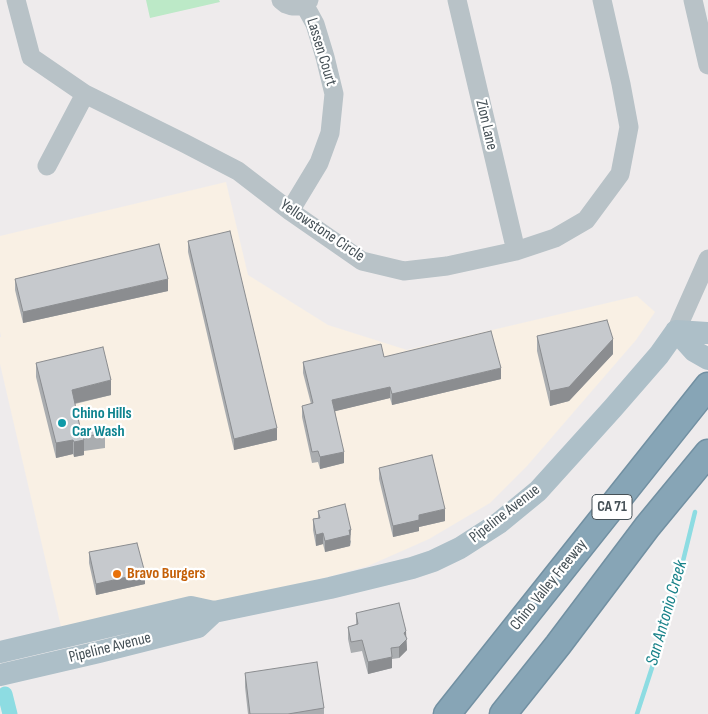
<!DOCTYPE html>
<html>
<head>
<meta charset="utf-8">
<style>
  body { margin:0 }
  canvas { display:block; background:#eeebec }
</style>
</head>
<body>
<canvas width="708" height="714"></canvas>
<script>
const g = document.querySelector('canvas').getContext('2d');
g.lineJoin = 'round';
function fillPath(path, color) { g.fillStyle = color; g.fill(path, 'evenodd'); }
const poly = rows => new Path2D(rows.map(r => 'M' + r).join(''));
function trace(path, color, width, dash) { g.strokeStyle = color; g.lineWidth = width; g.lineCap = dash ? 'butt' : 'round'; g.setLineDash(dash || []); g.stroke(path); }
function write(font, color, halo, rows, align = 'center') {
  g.font = font + ' "Sofia Sans Condensed",sans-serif'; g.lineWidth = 4.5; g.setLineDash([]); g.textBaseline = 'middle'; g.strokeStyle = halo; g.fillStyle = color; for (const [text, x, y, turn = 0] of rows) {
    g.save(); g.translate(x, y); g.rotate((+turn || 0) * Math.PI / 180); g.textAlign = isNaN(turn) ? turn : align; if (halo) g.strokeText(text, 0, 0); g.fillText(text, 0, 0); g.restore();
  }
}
fillPath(poly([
  [226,182,248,275,328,325,407,350,637,296,655,312,636,340,527,466,490,503,429,539,368,566,302,584,65,644,0,364,0,337,1,337,0,332,0,236]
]), '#f9f0e4');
fillPath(poly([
  [146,0,219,0,220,2,150,18]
]), '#bce9c7');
trace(poly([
  [637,714,672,606,695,512]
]), '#8ddce2', 4.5);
trace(poly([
  [5,694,10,714]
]), '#8ddce2', 15);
const highway = poly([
  [447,714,708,386],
  [503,714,558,645,647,527,708,453]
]);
trace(highway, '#7290a2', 29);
trace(poly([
  [16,0,31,57,85,94,184,143,238,171,290,211,362,261,404,271,447,266,516,251,555,238,586,220,620,174,629,127,621,84,602,0],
  [281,0,286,4,292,6,298,6,304,4,309,0],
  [457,0,516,251],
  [693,0,708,65],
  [47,166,85,94],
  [290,211,319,163,330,133,334,94,325,57,315,24,304,4],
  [676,331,708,259]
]), '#b8c2c7', 19);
trace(poly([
  [676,331,694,351,708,359],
  [676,331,708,333],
  [0,652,191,607,214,612,330,588,412,568,433,561,460,548,499,523,538,491,613,408,659,355,676,331],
  [0,675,99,652,198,627,214,612]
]), '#adbfc8', 22);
trace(highway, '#87a5b6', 26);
fillPath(poly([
  [188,241,277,440,234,450,188,252],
  [15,279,168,291,23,323,15,290],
  [537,336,613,354,569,401,550,406,537,351],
  [384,357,501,379,392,405,390,398,335,411,344,463,320,469,318,462,312,463,302,417,302,406,311,404,303,373,303,362],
  [36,363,111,395,75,404,80,427,105,433,105,448,84,451,84,455,74,457,73,454,56,458,36,377],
  [379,468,445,521,419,527,419,531,393,537,379,479],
  [318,511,351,541,350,546,325,552,323,544,316,546,313,530,313,519,318,518],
  [89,552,145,584,96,595,89,563],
  [356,613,406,637,407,650,399,658,392,659,392,668,368,674,362,651,351,653,348,639,348,627,356,625],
  [245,673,324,708,324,714,248,714,245,687]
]), '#aaadb0');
fillPath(poly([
  [168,279,168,291,23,323,23,312],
  [613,339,613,354,569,401,550,406,550,391],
  [501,368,501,379,392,405,392,394],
  [111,380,111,395,72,404,72,390],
  [390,387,390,398,332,412,332,400],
  [277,428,277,440,234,450,234,439],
  [73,440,73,454,56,458,56,443],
  [84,440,84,455,74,457,74,442],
  [344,452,344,463,320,469,320,457],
  [445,509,445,521,419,527,419,531,393,537,393,526,419,515],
  [349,530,351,530,350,546,325,552,325,541],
  [323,533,323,544,316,546,316,535],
  [145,573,145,584,96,595,96,584],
  [406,631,407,650,399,658,399,647,404,633],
  [392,657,392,668,368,674,368,662]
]), '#8b8d90');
const building = poly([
  [230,231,277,428,234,439,188,241,230,231],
  [159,244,168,279,23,312,15,279,159,244],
  [607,320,613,339,569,387,550,391,537,336,607,320],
  [491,331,501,368,392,394,390,387,332,400,344,452,320,457,318,451,312,452,302,406,313,403,303,362,381,344,384,357,491,331],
  [103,347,111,380,72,390,80,427,105,427,105,433,83,437,84,440,74,442,73,440,56,443,36,363,103,347],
  [432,455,445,509,419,515,419,520,393,526,379,468,432,455],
  [345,504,351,530,349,530,350,535,325,541,323,533,316,535,313,519,320,518,318,511,345,504],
  [137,543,145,573,96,584,89,552,137,543],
  [399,603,406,631,404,633,407,639,399,647,391,648,392,657,368,662,362,640,351,642,348,627,358,624,356,613,399,603],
  [317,662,324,708,288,714,250,714,245,673,317,662]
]);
fillPath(building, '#c6c9cd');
trace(building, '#8b8d90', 1);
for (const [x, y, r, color] of [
  [62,423,5,"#0f9aa8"],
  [117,574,5,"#e8710a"]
]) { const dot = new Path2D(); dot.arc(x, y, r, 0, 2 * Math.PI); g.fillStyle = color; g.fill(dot); trace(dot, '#fff', 2); }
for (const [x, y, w] of [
  [612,507,40]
]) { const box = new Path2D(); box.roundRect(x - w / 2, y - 12.5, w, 25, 4); g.fillStyle = '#fff'; g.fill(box); trace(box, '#465157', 1); }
write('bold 15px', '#465157', null, [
  ["CA 71",612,507]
]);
write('16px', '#465157', '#fff', [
  ["Lassen Court",321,52,73],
  ["Zion Lane",486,125,77],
  ["Yellowstone Circle",322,231,34],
  ["Pipeline Avenue",505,514,-38],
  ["Chino Valley Freeway",549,585,-51],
  ["Pipeline Avenue",110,648,-14]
]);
write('bold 16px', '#0d838f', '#fff', [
  ["Chino Hills",72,414],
  ["Car Wash",72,432]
], 'left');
write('bold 16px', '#c56008', '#fff', [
  ["Bravo Burgers",127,574]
], 'left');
write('italic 18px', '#188289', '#fff', [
  ["San Antonio Creek",667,613,-74]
]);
</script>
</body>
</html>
